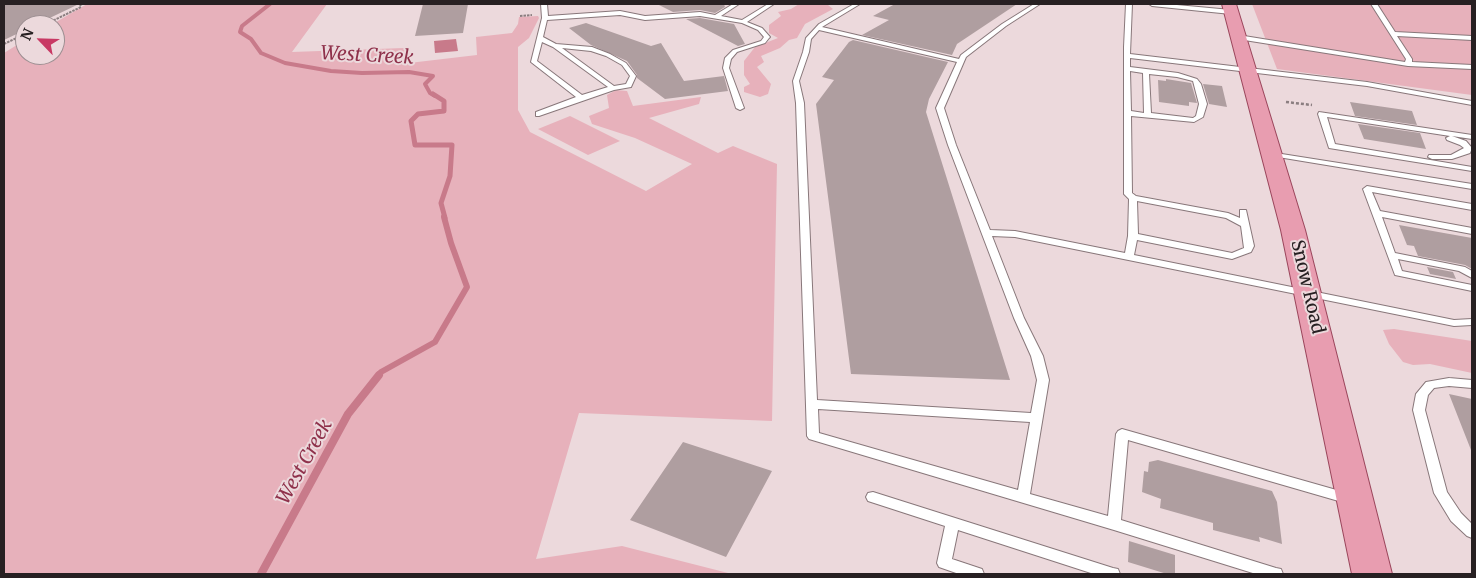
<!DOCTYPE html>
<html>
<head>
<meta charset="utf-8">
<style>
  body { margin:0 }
  #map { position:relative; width:1476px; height:578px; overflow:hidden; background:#ecd9dc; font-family:Merriweather,serif }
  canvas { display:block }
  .frame { position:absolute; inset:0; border:5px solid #272022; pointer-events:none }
  .north { position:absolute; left:15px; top:15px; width:50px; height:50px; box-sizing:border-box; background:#ecd9dc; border:1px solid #9d8f92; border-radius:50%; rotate:294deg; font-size:14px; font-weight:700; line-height:20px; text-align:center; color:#272022 }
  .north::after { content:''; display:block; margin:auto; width:18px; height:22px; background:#c83964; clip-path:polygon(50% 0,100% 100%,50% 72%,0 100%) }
</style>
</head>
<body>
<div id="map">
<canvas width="1476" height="578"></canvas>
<div class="frame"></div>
<div class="north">N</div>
</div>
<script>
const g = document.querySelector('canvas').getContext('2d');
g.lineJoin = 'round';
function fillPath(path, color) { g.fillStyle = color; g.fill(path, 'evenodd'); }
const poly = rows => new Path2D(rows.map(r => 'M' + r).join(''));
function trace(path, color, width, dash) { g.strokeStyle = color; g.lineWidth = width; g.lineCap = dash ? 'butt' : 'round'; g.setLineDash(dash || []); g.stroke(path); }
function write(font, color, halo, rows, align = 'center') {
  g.font = font + ' Merriweather,serif'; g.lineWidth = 4; g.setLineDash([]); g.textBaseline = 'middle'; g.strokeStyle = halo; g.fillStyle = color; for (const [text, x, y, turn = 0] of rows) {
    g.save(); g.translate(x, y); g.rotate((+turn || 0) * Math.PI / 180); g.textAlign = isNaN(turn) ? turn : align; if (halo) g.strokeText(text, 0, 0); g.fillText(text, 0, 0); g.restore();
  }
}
fillPath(poly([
  [87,4,327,4,292,52,404,48,409,63,477,55,476,37,512,33,518,24,519,17,538,16,539,18,529,38,518,47,518,110,530,132,646,191,692,164,635,138,592,124,589,116,609,108,607,95,616,90,627,91,633,106,701,97,699,104,649,118,718,153,733,146,777,164,772,421,579,413,536,559,622,546,732,574,4,574,4,53,25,40,25,55,55,55,55,25,51,25],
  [799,4,831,4,828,5,833,9,805,24,797,38,789,40,780,48,761,56,764,62,757,67,771,84,768,94,760,97,744,92,744,87,750,84,744,75,744,61,755,47,778,38,769,33,769,25,781,16,778,12,791,9],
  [1252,4,1472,4,1472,95,1277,69],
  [570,116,620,141,588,155,538,129],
  [1394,329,1472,341,1472,373,1430,364,1413,365,1403,362,1389,344,1383,330]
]), '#e7b1bb');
fillPath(poly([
  [456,39,458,51,435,53,434,41]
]), '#c87a8a');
trace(poly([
  [270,4,242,26,240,32,251,39,261,53,285,63,331,71,362,73,409,72,433,76,425,84,430,93,435,96]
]), '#c87a8a', 4);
trace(poly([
  [433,94,444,101,444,111,418,114,411,121,415,145,452,145,450,176,441,203,445,218]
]), '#c87a8a', 5);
trace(poly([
  [378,376,381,372,435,342,467,287,451,243,444,217]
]), '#c87a8a', 6);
trace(poly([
  [261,574,348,414,379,375]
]), '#c87a8a', 8);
fillPath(poly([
  [4,4,79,4,35,25,25,25,25,30,4,40],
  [423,4,468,4,463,33,415,36],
  [657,4,724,4,725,7,715,13,700,10,673,12],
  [895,4,1017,4,957,44,952,55,862,35,889,20,873,16],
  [700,18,734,24,745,44,738,46,686,19],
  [586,23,651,46,661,43,684,81,724,76,728,91,665,99,637,78,637,75,627,61,591,45,569,28],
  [853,40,948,62,929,99,926,112,1010,380,851,374,816,104,834,80,822,77,849,42],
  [1166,79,1191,83,1197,103,1189,102,1189,106,1159,102,1158,80,1166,81],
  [1203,84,1222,86,1227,107,1209,104],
  [1350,102,1412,111,1417,125,1355,116],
  [1358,124,1420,133,1426,149,1364,139],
  [1399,225,1472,238,1472,269,1465,265,1418,256,1414,246,1407,245],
  [1427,267,1453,272,1456,279,1430,274],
  [1449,394,1472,399,1472,450,1471,450],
  [683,442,772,471,726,557,630,520],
  [1158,460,1272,491,1277,502,1282,544,1259,537,1260,542,1213,530,1213,523,1160,508,1161,499,1142,492,1144,471,1148,472,1149,462],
  [1129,541,1175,555,1175,574,1167,574,1128,562]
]), '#af9ea0');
const lane = poly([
  [541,4,547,4,548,16,620,11,645,16,700,12,715,15,733,4,739,4,721,16,742,20,768,4,774,4,747,22,762,28,770,37,769,38,765,43,737,52,731,59,729,68,744,108,740,110,736,108,723,68,725,58,733,50,761,41,764,37,758,30,742,23,700,16,645,20,620,15,547,20,543,37,556,44,592,47,610,54,626,63,636,76,631,87,614,90,539,116,536,116,536,112,576,97,531,62,542,18,541,4],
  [542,42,553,47,608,87,582,95,537,61,542,42],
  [562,48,591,51,606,56,622,65,630,76,626,84,614,86,562,48],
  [854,4,860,4,822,27,959,59,961,55,1002,24,1034,4,1040,4,1006,26,966,57,944,108,956,145,990,230,1015,231,1125,253,1128,236,1129,199,1124,194,1124,47,1126,4,1132,4,1130,54,1367,82,1472,101,1472,105,1367,86,1130,58,1130,67,1178,73,1197,79,1201,84,1207,104,1203,117,1194,122,1131,116,1132,193,1136,196,1228,213,1240,218,1240,210,1246,210,1254,246,1251,252,1232,259,1137,240,1134,255,1454,320,1472,319,1472,325,1454,326,1015,237,992,236,1024,318,1043,356,1049,380,1030,494,1108,516,1116,434,1118,431,1122,429,1354,495,1356,499,1354,503,1349,504,1128,440,1121,520,1276,568,1281,569,1283,574,1256,574,1114,530,809,439,807,436,796,103,793,81,803,52,806,38,819,24,854,4],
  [819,30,957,62,936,108,948,145,1014,318,1031,356,1037,380,1031,413,817,400,804,103,799,81,809,52,811,39,819,30],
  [1130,71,1143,73,1144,113,1131,111,1130,71],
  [1149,74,1177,77,1193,81,1199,104,1196,116,1193,118,1151,113,1149,74],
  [1137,201,1226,218,1241,226,1244,248,1232,253,1138,234,1137,201],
  [818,409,1030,422,1018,490,819,433,818,409],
  [1149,4,1166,4,1231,10,1234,12,1231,14,1152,6,1149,4],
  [1371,4,1377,4,1395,32,1472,36,1472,40,1397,36,1412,59,1412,62,1472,65,1472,69,1408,66,1238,39,1235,37,1238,35,1405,62,1406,59,1371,4],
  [1319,112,1472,135,1472,139,1452,136,1466,141,1472,148,1470,153,1452,159,1432,159,1428,157,1429,155,1451,155,1464,148,1460,145,1447,140,1446,138,1450,136,1327,117,1335,144,1472,167,1472,171,1329,148,1318,114,1319,112],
  [1269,152,1472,184,1472,189,1272,156,1268,154,1269,152],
  [1367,186,1472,204,1472,210,1372,192,1380,211,1472,228,1472,234,1382,217,1395,253,1465,267,1472,271,1472,278,1459,271,1398,259,1402,271,1472,285,1472,291,1395,275,1363,189,1367,186],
  [1449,378,1472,380,1472,388,1449,386,1434,388,1428,395,1425,410,1447,492,1461,513,1472,524,1472,538,1467,536,1451,521,1434,493,1413,410,1416,394,1426,382,1449,378],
  [873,492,1113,568,1118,569,1120,574,1094,574,958,530,952,559,982,569,984,574,959,574,939,567,937,563,945,526,868,501,866,497,868,493,873,492]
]);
const primary = poly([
  [1222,4,1236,4,1305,230,1392,574,1352,574,1281,230,1222,4]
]);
trace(lane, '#88777a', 2);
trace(primary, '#9b465c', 2);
trace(poly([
  [520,16,532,15],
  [44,25,81,7,80,4,73,4],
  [4,44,25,34]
]), '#8b7e80', 2, [2.5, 1]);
trace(poly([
  [1286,102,1312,105]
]), '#8b7e80', 2.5, [3, 2]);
fillPath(lane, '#fff');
fillPath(primary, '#e89db0');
write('18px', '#272022', '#ecd9dc', [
  ["Snow Road",1307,287,77]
]);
write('italic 19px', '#8f314b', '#ecd9dc', [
  ["West Creek",367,56,3],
  ["West Creek",305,462,-61]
]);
</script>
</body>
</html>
